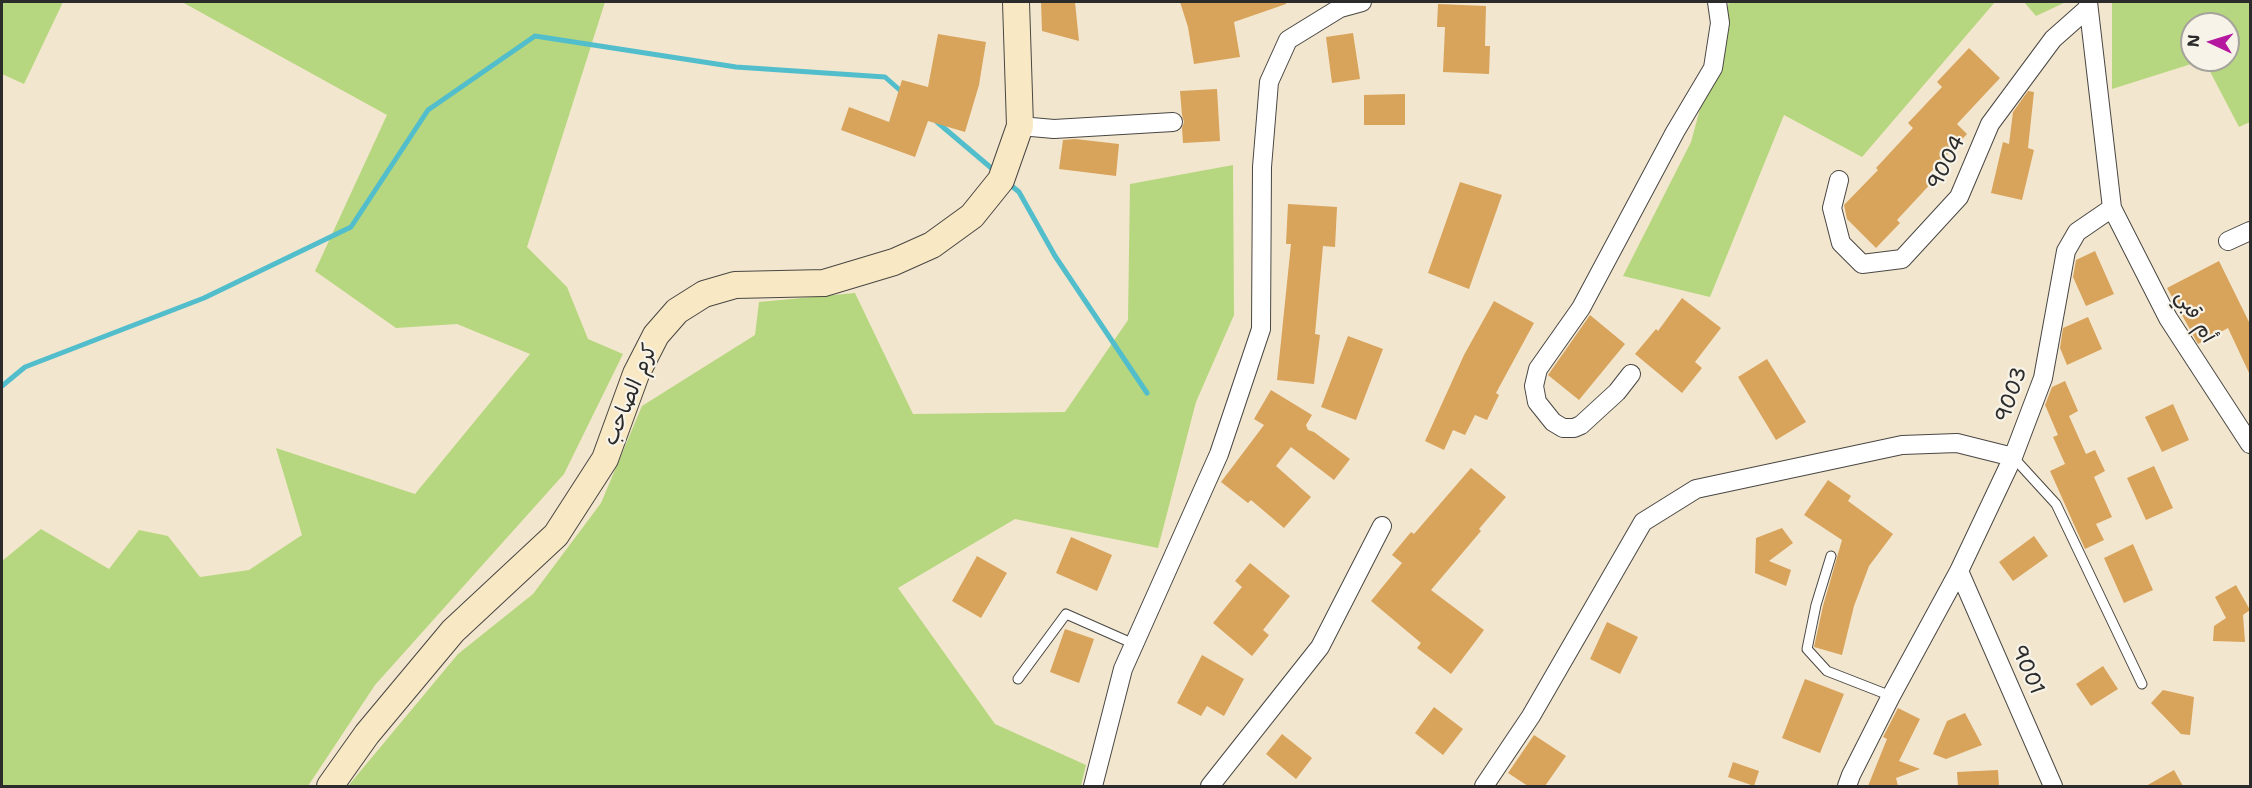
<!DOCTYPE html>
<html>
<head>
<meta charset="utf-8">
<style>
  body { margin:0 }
  #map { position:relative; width:2252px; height:788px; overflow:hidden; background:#f3e6ce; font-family:"Shantell Sans",sans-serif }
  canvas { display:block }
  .frame { position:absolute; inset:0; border:3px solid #2b2b2b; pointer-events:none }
  .north { position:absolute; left:2180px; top:12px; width:60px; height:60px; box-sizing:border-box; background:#f7f3e8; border:2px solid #a5a39c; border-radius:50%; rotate:274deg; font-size:16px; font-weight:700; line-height:24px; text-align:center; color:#2b2b2b }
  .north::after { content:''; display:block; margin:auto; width:21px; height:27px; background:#b5179e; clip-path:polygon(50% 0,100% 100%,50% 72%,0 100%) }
</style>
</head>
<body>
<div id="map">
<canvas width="2252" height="788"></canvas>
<div class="frame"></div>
<div class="north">N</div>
</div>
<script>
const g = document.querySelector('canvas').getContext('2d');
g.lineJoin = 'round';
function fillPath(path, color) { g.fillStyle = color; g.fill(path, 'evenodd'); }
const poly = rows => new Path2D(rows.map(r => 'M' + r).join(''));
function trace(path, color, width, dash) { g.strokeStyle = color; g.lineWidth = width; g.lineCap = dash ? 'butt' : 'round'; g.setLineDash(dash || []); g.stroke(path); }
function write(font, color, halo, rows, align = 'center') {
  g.font = font + ' "Shantell Sans","Playpen Sans Arabic",sans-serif'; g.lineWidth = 4.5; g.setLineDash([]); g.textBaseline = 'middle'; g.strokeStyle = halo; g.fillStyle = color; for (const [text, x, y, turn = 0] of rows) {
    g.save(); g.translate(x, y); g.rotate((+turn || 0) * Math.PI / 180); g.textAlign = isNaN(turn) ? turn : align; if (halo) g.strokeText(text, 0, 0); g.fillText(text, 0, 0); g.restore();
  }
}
fillPath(poly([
  [2,2,63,2,24,84,2,74],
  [182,2,605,2,527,247,567,287,588,339,623,354,564,474,375,685,308,786,2,786,2,561,41,529,109,569,139,530,168,536,200,577,249,570,302,535,276,448,415,494,530,354,457,324,396,328,315,271,387,115],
  [1729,2,1995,2,1862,157,1784,115,1710,297,1623,276,1691,142],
  [2024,2,2066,2,2036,16],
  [2112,2,2250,2,2250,122,2239,127,2204,60,2112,89],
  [2192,24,2228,24,2228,60,2192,60],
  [1233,165,1234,315,1196,402,1158,548,1015,519,898,588,995,724,1086,765,1081,786,348,786,458,654,533,594,601,503,642,406,755,335,759,302,855,293,913,414,1065,412,1128,320,1130,184]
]), '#b6d77f');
trace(poly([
  [937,122,996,172],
  [1007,182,1019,192,1055,256,1147,393],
  [2,386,25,367,204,298,351,227,428,110,535,36,736,67,885,77,902,92]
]), '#52becc', 5);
fillPath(poly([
  [1041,2,1075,2,1079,41,1042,31],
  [1180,2,1286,2,1286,4,1234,22,1240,57,1194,64,1188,27],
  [1438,4,1486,6,1485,46,1490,46,1489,74,1443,72,1445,27,1437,27],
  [1353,33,1360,79,1332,83,1326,37],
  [938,34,986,42,979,85,965,132,928,121,915,157,841,130,849,107,889,122,902,80,928,87],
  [1969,48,2000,78,1957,124,1967,134,1929,174,1935,179,1897,220,1900,223,1876,248,1847,219,1844,205,1878,170,1876,168,1913,128,1908,123,1942,87,1937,82],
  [1217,89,1220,141,1183,143,1182,128,1184,122,1182,115,1180,91],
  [2028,91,2034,92,2028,148,2034,150,2022,200,1991,193,2003,142,2009,144,2013,112],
  [1405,94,1405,125,1364,125,1364,95],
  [1075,139,1119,144,1116,176,1059,169,1063,140],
  [1460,182,1502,195,1469,289,1428,273],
  [1288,204,1337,207,1335,247,1323,246,1315,334,1320,335,1314,384,1277,380,1291,244,1286,244],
  [2095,251,2114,294,2086,306,2073,277,2076,260],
  [2219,261,2250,324,2250,375,2228,328,2198,344,2167,288],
  [1682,298,1721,328,1695,362,1702,368,1682,393,1635,354,1656,329,1658,331],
  [1494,301,1534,323,1496,393,1499,395,1487,420,1475,415,1465,435,1453,430,1444,450,1425,441,1464,355],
  [1590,315,1625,344,1579,400,1548,375],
  [2088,317,2102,349,2067,365,2060,348,2063,328],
  [1348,336,1383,349,1356,420,1321,407],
  [1767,359,1806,422,1776,440,1738,377],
  [2065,381,2078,411,2069,416,2086,454,2095,450,2105,471,2094,477,2112,517,2096,524,2104,540,2085,549,2050,471,2065,464,2053,437,2058,435,2045,405,2052,387],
  [1271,390,1312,415,1306,425,1308,430,1314,432,1350,459,1334,480,1291,447,1276,466,1311,497,1284,528,1251,500,1248,503,1221,482,1264,425,1254,419],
  [2173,404,2189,440,2162,452,2145,417],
  [2154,466,2173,508,2146,520,2127,478],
  [1471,468,1506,497,1479,529,1481,531,1431,590,1484,630,1451,674,1417,648,1421,643,1371,601,1402,563,1392,555,1411,532,1414,534],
  [1828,480,1851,496,1848,501,1893,534,1869,566,1854,606,1842,655,1814,647,1823,606,1842,540,1804,515],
  [1782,528,1793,543,1769,561,1791,570,1786,586,1755,573,1756,538],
  [2034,536,2048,556,2013,581,1999,562],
  [1071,537,1112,555,1097,591,1056,573],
  [2133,544,2153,590,2124,603,2104,558],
  [977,556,1007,573,981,618,952,601],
  [1250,563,1290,596,1263,630,1269,635,1252,656,1213,623,1242,587,1235,581],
  [2236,585,2250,610,2243,615,2245,642,2213,641,2214,626,2226,618,2215,597],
  [1607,622,1638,637,1620,674,1590,659],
  [1065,629,1094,639,1079,683,1050,672],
  [1202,655,1244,679,1224,716,1207,706,1201,716,1177,703],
  [2103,666,2118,689,2091,706,2076,684],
  [1805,679,1844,694,1820,753,1782,738],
  [2163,690,2194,697,2190,735,2181,734,2151,703],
  [1434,707,1463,729,1443,755,1415,733],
  [1898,708,1920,719,1899,761,1920,769,1896,778,1898,786,1868,786,1887,739,1883,737],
  [1965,713,1982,745,1946,759,1933,754,1947,721],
  [1282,734,1312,758,1296,779,1266,754],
  [1534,735,1566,756,1545,786,1528,786,1508,773],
  [1733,762,1759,771,1754,786,1728,777],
  [1998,770,1999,786,1958,786,1957,772],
  [2174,770,2183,786,2146,786]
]), '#d8a35b');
const lane = poly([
  [2013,457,2056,504,2142,684],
  [1831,556,1816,605,1807,649,1827,671,1891,696],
  [1018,679,1066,614,1134,644]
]);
const street = poly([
  [1020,126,1054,129,1173,122],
  [1839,180,1832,208,1841,243,1862,264,1902,259,1959,197,1990,124,2053,39,2088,8],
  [2112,208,2168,318,2250,444],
  [2228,241,2250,231],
  [1631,374,1617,392,1581,425,1574,428,1563,428,1553,422,1537,402,1534,386,1538,369,1581,308,1675,132,1713,68,1720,23,1717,2],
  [1959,571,2053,786],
  [1093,786,1123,669,1219,454,1261,329,1262,167,1269,82,1288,40,1340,8,1362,2],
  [1210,786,1320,647,1382,526],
  [1484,786,1531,716,1643,522,1696,489,1902,445,1957,443,2013,457],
  [1847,786,1851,775,1891,696,1959,571,2013,457,2043,378,2066,251,2077,232,2112,208,2088,2]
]);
const secondary = poly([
  [330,786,367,734,453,631,556,535,605,459,636,374,656,335,677,311,704,294,735,285,824,283,894,262,932,245,972,216,1001,180,1020,126,1016,2]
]);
trace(lane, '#494743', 11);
trace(street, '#494743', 20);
trace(secondary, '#494743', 28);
trace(lane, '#fff', 9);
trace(street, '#fff', 18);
trace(secondary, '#f8e8c3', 26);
write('21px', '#2b2b2b', '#f7f3e8', [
  ["9004",1947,163,-63],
  ["أم قبي",2195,317,59],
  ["كرم الصاحب",631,395,-67],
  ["9003",2012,395,-71],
  ["9001",2027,670,66]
]);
</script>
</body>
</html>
